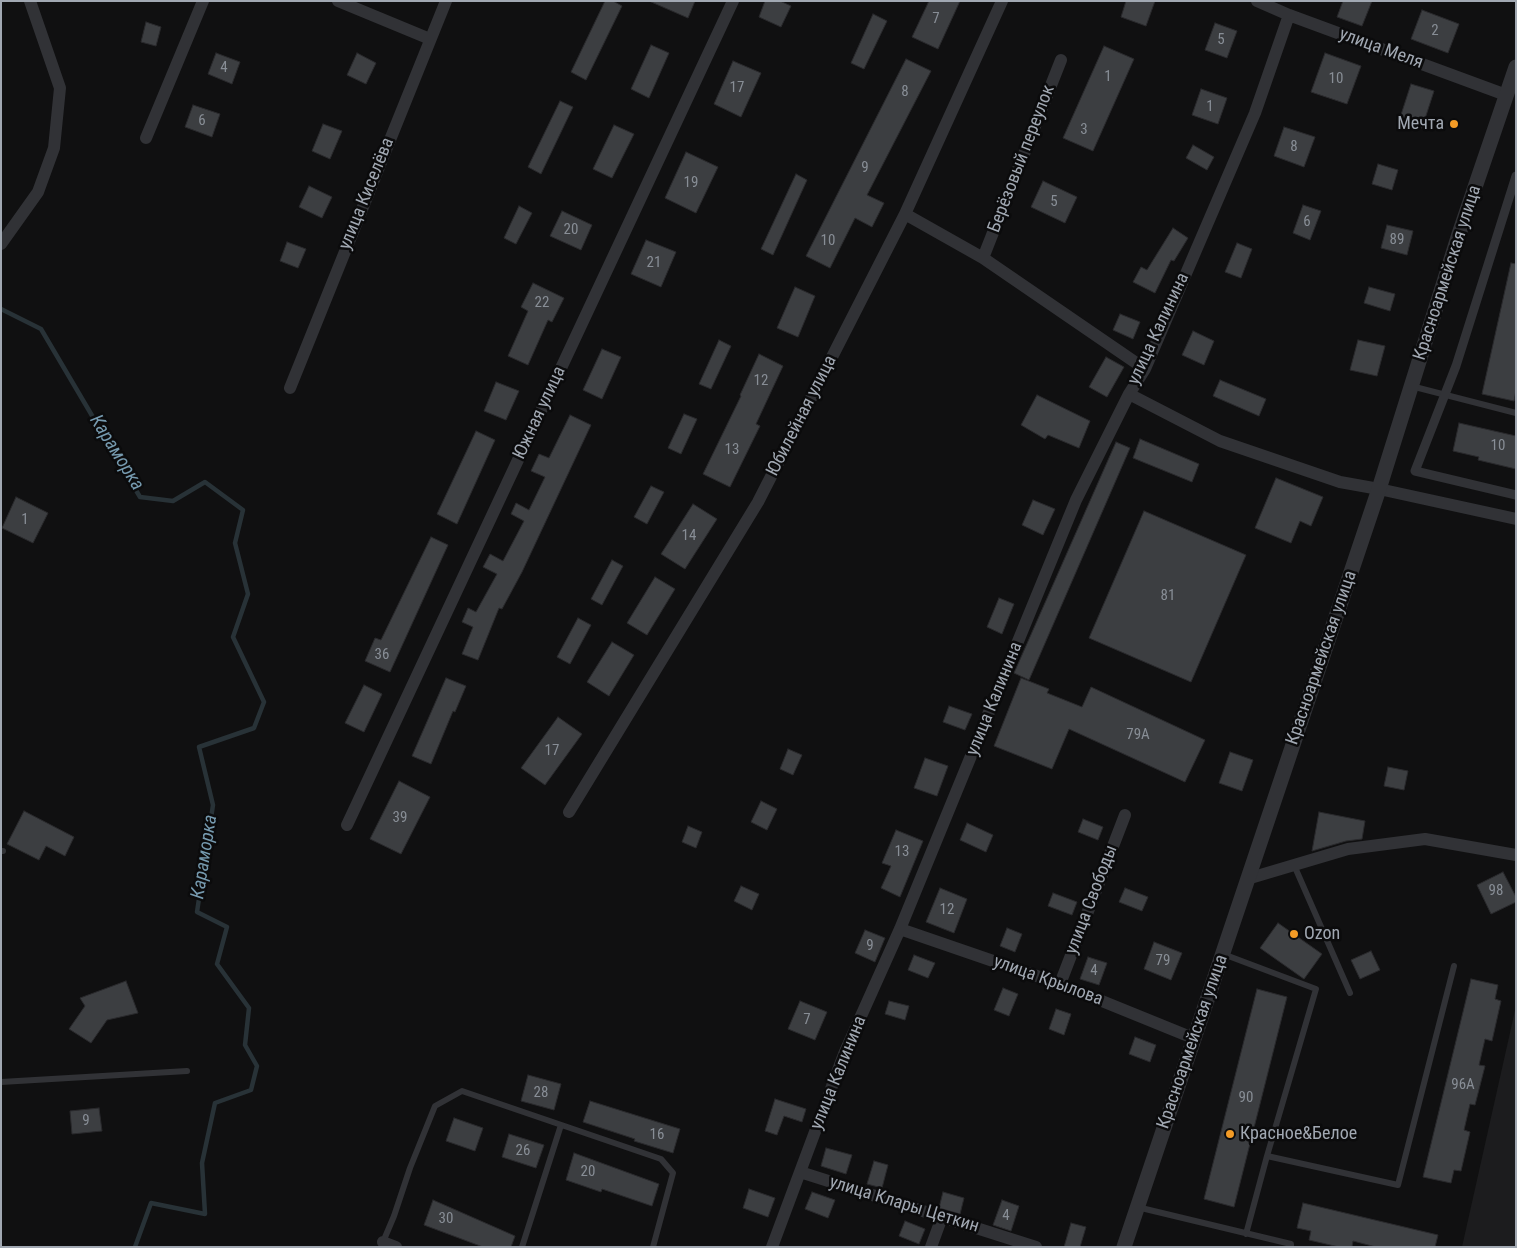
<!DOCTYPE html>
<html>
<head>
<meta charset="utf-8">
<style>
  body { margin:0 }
  #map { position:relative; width:1517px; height:1248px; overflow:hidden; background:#101011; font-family:"Roboto Condensed",sans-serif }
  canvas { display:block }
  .frame { position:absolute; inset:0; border:2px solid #a1a8b2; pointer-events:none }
</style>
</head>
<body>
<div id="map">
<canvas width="1517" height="1248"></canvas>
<div class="frame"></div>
</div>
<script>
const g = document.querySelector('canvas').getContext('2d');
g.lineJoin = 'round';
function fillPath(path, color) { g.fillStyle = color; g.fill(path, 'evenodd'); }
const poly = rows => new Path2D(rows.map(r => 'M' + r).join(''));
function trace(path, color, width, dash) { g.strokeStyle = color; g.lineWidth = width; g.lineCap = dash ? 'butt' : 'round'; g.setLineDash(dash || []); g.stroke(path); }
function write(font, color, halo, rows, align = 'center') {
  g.font = font + ' "Roboto Condensed",sans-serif'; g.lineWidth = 5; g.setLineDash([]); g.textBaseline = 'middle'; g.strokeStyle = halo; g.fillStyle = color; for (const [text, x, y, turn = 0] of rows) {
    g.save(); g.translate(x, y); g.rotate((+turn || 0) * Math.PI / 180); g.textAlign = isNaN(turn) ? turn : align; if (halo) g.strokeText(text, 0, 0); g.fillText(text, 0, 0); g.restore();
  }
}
fillPath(poly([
  [1516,1006,1516,1247,1462,1247]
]), '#1c1c1e');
trace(poly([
  [1,309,41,329,140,497,173,501,205,482,243,510,235,543,248,594,233,637,264,702,254,728,199,747,213,805,197,912,227,927,217,964,249,1008,245,1045,257,1066,251,1090,215,1103,202,1163,205,1214,151,1203,135,1247]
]), '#283237', 4.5);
const building = poly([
  [605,1,613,1,622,6,586,80,571,72,605,1],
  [649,1,695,1,688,18,649,1],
  [765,1,780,1,791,6,781,27,759,17,765,1],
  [929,1,960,1,938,49,912,37,929,1],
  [1126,1,1155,1,1146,26,1121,17,1126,1],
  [1343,1,1372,1,1362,26,1337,17,1343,1],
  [1422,10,1459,24,1448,53,1411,39,1422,10],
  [873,14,887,21,864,69,851,63,873,14],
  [146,22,161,27,156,46,141,42,146,22],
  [1215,23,1237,31,1227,58,1205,50,1215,23],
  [651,45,669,53,649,98,631,89,651,45],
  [1104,46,1134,59,1093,151,1063,138,1104,46],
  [216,53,240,62,232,84,208,74,216,53],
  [357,53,376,63,366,84,347,75,357,53],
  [1325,53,1361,66,1347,104,1311,92,1325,53],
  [906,59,931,71,867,195,884,203,872,227,855,218,830,268,806,256,906,59],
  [733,61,761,73,741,117,714,104,733,61],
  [1411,84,1434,91,1422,128,1399,121,1411,84],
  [1201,89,1227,98,1218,124,1192,115,1201,89],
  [560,101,573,107,541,174,528,167,560,101],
  [193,105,220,114,212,137,185,127,193,105],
  [323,124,342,131,330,159,312,151,323,124],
  [614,125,634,134,612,178,593,169,614,125],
  [1284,127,1315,137,1304,167,1274,156,1284,127],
  [1193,145,1214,157,1207,170,1186,158,1193,145],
  [686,152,718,167,696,213,665,198,686,152],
  [1378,164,1398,170,1392,190,1372,184,1378,164],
  [796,174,807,180,773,255,761,249,796,174],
  [1043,181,1077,197,1065,223,1031,207,1043,181],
  [309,186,332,197,322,218,299,207,309,186],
  [1303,205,1321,211,1310,240,1293,233,1303,205],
  [519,206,532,213,516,244,504,238,519,206],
  [562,211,592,225,581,250,550,236,562,211],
  [1387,225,1413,231,1407,255,1381,248,1387,225],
  [1173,228,1188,238,1174,261,1171,260,1155,293,1133,282,1141,267,1147,270,1173,228],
  [646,240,676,252,661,287,631,274,646,240],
  [287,242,306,249,298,268,280,261,287,242],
  [1237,243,1252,249,1241,278,1225,272,1237,243],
  [1511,263,1516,264,1516,390,1514,401,1482,394,1511,263],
  [533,283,564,298,552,322,548,320,528,365,508,356,528,311,521,307,533,283],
  [795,287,815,296,798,337,777,328,795,287],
  [1369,287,1395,294,1390,311,1364,303,1369,287],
  [1120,314,1140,322,1133,339,1113,330,1120,314],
  [1193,331,1214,341,1204,365,1182,355,1193,331],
  [719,340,731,346,711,389,699,384,719,340],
  [1358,340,1385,346,1377,376,1350,370,1358,340],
  [602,349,621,357,602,399,583,390,602,349],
  [759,354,783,366,756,424,760,426,730,487,703,474,741,396,740,395,759,354],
  [1106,357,1124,367,1107,397,1089,387,1106,357],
  [1220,380,1266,399,1259,416,1213,396,1220,380],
  [496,382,519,391,506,420,484,411,496,382],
  [1037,395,1090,421,1079,448,1048,435,1045,439,1021,425,1037,395],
  [684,414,697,419,681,454,668,448,684,414],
  [570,415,591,425,522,572,502,609,499,608,478,660,462,654,473,627,462,622,468,608,476,612,497,574,483,567,490,554,503,561,524,521,511,514,516,503,529,510,545,477,531,471,539,454,549,458,570,415],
  [1459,423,1516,436,1516,469,1478,460,1479,457,1453,451,1459,423],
  [476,431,495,440,457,524,437,514,476,431],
  [1140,439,1199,464,1192,482,1133,458,1140,439],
  [1116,442,1130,448,1029,680,1014,673,1116,442],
  [1276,478,1323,497,1311,526,1300,521,1291,543,1255,528,1276,478],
  [651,486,664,492,647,524,634,517,651,486],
  [16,497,48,513,33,543,2,528,16,497],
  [1033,500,1055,509,1043,535,1022,525,1033,500],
  [693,504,717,519,685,569,661,554,693,504],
  [1144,511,1246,555,1191,682,1089,638,1144,511],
  [431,537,448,545,390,672,365,661,375,638,381,640,431,537],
  [612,560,623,566,602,605,591,599,612,560],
  [655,577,675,589,647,635,627,623,655,577],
  [999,598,1014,604,1002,634,987,627,999,598],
  [578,618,591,625,570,664,557,657,578,618],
  [612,642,634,655,609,696,587,682,612,642],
  [446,678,466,686,455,712,453,711,431,764,412,756,446,678],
  [1021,678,1049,689,1047,693,1082,707,1091,687,1205,740,1185,782,1069,729,1052,769,994,746,1021,678],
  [364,685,382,694,364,732,345,723,364,685],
  [949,706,972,714,965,730,943,722,949,706],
  [558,717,582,734,545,785,521,768,558,717],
  [788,749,802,755,793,775,780,769,788,749],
  [1230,752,1253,760,1242,791,1219,783,1230,752],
  [925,758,948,766,937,796,914,788,925,758],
  [1388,767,1408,771,1404,790,1384,786,1388,767],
  [399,781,430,797,401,854,370,839,399,781],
  [761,801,777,809,767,830,751,822,761,801],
  [24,811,74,837,65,856,46,846,39,860,7,844,24,811],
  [1319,812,1365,821,1362,839,1346,841,1312,851,1319,812],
  [1083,819,1103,827,1098,840,1078,832,1083,819],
  [967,823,993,835,986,852,960,840,967,823],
  [688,826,702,832,696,848,682,842,688,826],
  [896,830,923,841,900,897,881,888,891,866,882,863,896,830],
  [1503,872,1516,897,1516,902,1491,914,1477,885,1503,872],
  [741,886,759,894,752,910,734,901,741,886],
  [940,888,967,899,954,933,926,922,940,888],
  [1125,888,1148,897,1142,911,1119,902,1125,888],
  [1053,893,1077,902,1072,915,1048,906,1053,893],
  [1278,923,1322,954,1304,979,1260,948,1278,923],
  [1007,928,1022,934,1015,952,1000,946,1007,928],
  [865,930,885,938,875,962,855,953,865,930],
  [1154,942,1182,953,1171,980,1144,969,1154,942],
  [1371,951,1380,970,1360,979,1351,960,1371,951],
  [914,955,935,963,928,978,908,970,914,955],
  [1088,957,1107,963,1099,985,1080,979,1088,957],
  [1471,979,1498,985,1495,999,1501,1001,1492,1041,1485,1039,1479,1065,1485,1066,1475,1105,1470,1104,1464,1130,1470,1132,1461,1171,1454,1170,1451,1183,1423,1177,1471,979],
  [126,981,138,1013,107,1020,91,1043,69,1029,85,1006,80,998,126,981],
  [1003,988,1018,994,1009,1016,994,1010,1003,988],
  [1257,989,1287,997,1234,1207,1204,1199,1257,989],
  [800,1001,827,1012,815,1040,788,1029,800,1001],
  [889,1001,909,1006,905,1020,885,1014,889,1001],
  [1056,1009,1071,1014,1064,1035,1049,1029,1056,1009],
  [1135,1037,1156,1045,1150,1062,1129,1054,1135,1037],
  [528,1075,561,1084,554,1110,521,1101,528,1075],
  [775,1099,806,1109,802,1122,784,1116,777,1135,765,1131,775,1099],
  [590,1101,680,1129,673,1153,634,1141,635,1139,583,1122,590,1101],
  [99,1108,102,1131,72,1134,70,1111,99,1108],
  [454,1118,483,1128,475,1151,446,1141,454,1118],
  [509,1134,544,1145,536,1168,502,1157,509,1134],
  [826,1148,852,1155,846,1174,821,1166,826,1148],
  [574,1153,659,1184,652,1206,602,1189,601,1192,566,1180,574,1153],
  [874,1161,888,1165,882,1188,867,1184,874,1161],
  [749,1189,775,1198,768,1217,743,1208,749,1189],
  [812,1192,835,1200,828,1218,805,1209,812,1192],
  [943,1192,964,1198,960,1214,939,1208,943,1192],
  [433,1200,515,1236,511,1247,483,1247,424,1225,433,1200],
  [1002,1200,1019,1206,1011,1231,993,1225,1002,1200],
  [1303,1203,1438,1235,1435,1247,1376,1247,1353,1241,1352,1247,1339,1247,1309,1240,1311,1231,1297,1228,1303,1203],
  [905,1221,925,1229,919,1244,899,1236,905,1221],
  [1071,1223,1086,1227,1080,1247,1064,1247,1071,1223]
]);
fillPath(building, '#3c3e41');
trace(building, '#2a2a2d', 1);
trace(poly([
  [1411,386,1516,413],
  [1,851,3,851],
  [1294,865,1350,993],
  [1223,954,1316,989,1267,1156],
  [1,1082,187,1071],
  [1137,1207,1291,1244,1291,1247],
  [1246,1234,1267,1156,1398,1185,1454,966],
  [383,1242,394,1216,410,1168,435,1106,462,1091,661,1159,673,1173,653,1247],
  [522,1247,561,1125]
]), '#313236', 6);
trace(poly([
  [1516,176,1456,366,1415,471,1516,495]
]), '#313236', 9);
trace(poly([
  [338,1,430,39],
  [1257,1,1289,15,1506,95],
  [146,138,203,1],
  [905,214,983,258,1145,369],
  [1,244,38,192,54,148,60,88,30,1],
  [983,258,1061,60],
  [290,388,446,1],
  [1129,394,1220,441,1340,482,1379,489,1516,519],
  [569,812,758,502,905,214,1002,1],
  [347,825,733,1],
  [1247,879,1348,849,1425,839,1516,855],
  [900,929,1060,984,1193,1038],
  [1060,984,1125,815],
  [800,1172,1036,1247],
  [383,1242,396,1247],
  [772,1247,844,1054,900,929,1076,500,1129,394,1145,369,1255,113,1289,15],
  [931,1247,942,1217]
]), '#313236', 12);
trace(poly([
  [1124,1247,1379,489,1459,234,1516,67]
]), '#313236', 15);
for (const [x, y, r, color] of [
  [1454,124,5,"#f39b26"],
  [1294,934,5,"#f39b26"],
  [1230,1134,5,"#f39b26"]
]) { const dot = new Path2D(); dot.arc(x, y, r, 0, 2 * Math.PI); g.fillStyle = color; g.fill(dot); trace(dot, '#0b0b0c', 2); }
write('15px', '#888e96', null, [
  ["7",936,19],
  ["2",1435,31],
  ["5",1221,40],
  ["4",224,68],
  ["1",1108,77],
  ["10",1336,79],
  ["17",737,88],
  ["8",905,92],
  ["1",1210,107],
  ["6",202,121],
  ["3",1084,130],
  ["8",1294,147],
  ["9",865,168],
  ["19",691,183],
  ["5",1054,202],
  ["6",1307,222],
  ["20",571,230],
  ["89",1397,240],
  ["10",828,241],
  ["21",654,263],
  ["22",542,303],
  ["12",761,381],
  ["10",1498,446],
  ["13",732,450],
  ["1",25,520],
  ["14",689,536],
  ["81",1168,596],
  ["36",382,655],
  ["79А",1138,735],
  ["17",552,751],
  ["39",400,818],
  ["13",902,852],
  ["98",1496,891],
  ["12",947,910],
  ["9",870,946],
  ["79",1163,961],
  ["4",1094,971],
  ["7",807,1020],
  ["96А",1463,1085],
  ["28",541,1093],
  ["90",1246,1098],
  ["9",86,1121],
  ["16",657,1135],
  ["26",523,1151],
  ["20",588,1172],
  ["4",1006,1216],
  ["30",446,1219]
]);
write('18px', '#a1a8b2', '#0b0b0c', [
  ["улица Меля",1381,49,20],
  ["Берёзовый переулок",1022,159,-69],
  ["улица Киселёва",367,194,-68],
  ["Красноармейская улица",1448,273,-72],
  ["улица Калинина",1159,329,-65],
  ["Южная улица",540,413,-65],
  ["Юбилейная улица",802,416,-63],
  ["Красноармейская улица",1322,658,-71],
  ["улица Калинина",995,699,-68],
  ["улица Свободы",1092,900,-69],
  ["улица Крылова",1048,981,20],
  ["Красноармейская улица",1193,1042,-71],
  ["улица Калинина",839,1073,-68],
  ["улица Клары Цеткин",904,1205,17]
]);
write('18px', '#a1a8b2', '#0b0b0c', [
  ["Мечта",1444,124,"right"],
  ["Ozon",1304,934],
  ["Красное&Белое",1240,1134]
], 'left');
write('italic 19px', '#769aaf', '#0b0b0c', [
  ["Караморка",116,453,58],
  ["Караморка",205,857,-81]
]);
</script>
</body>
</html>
